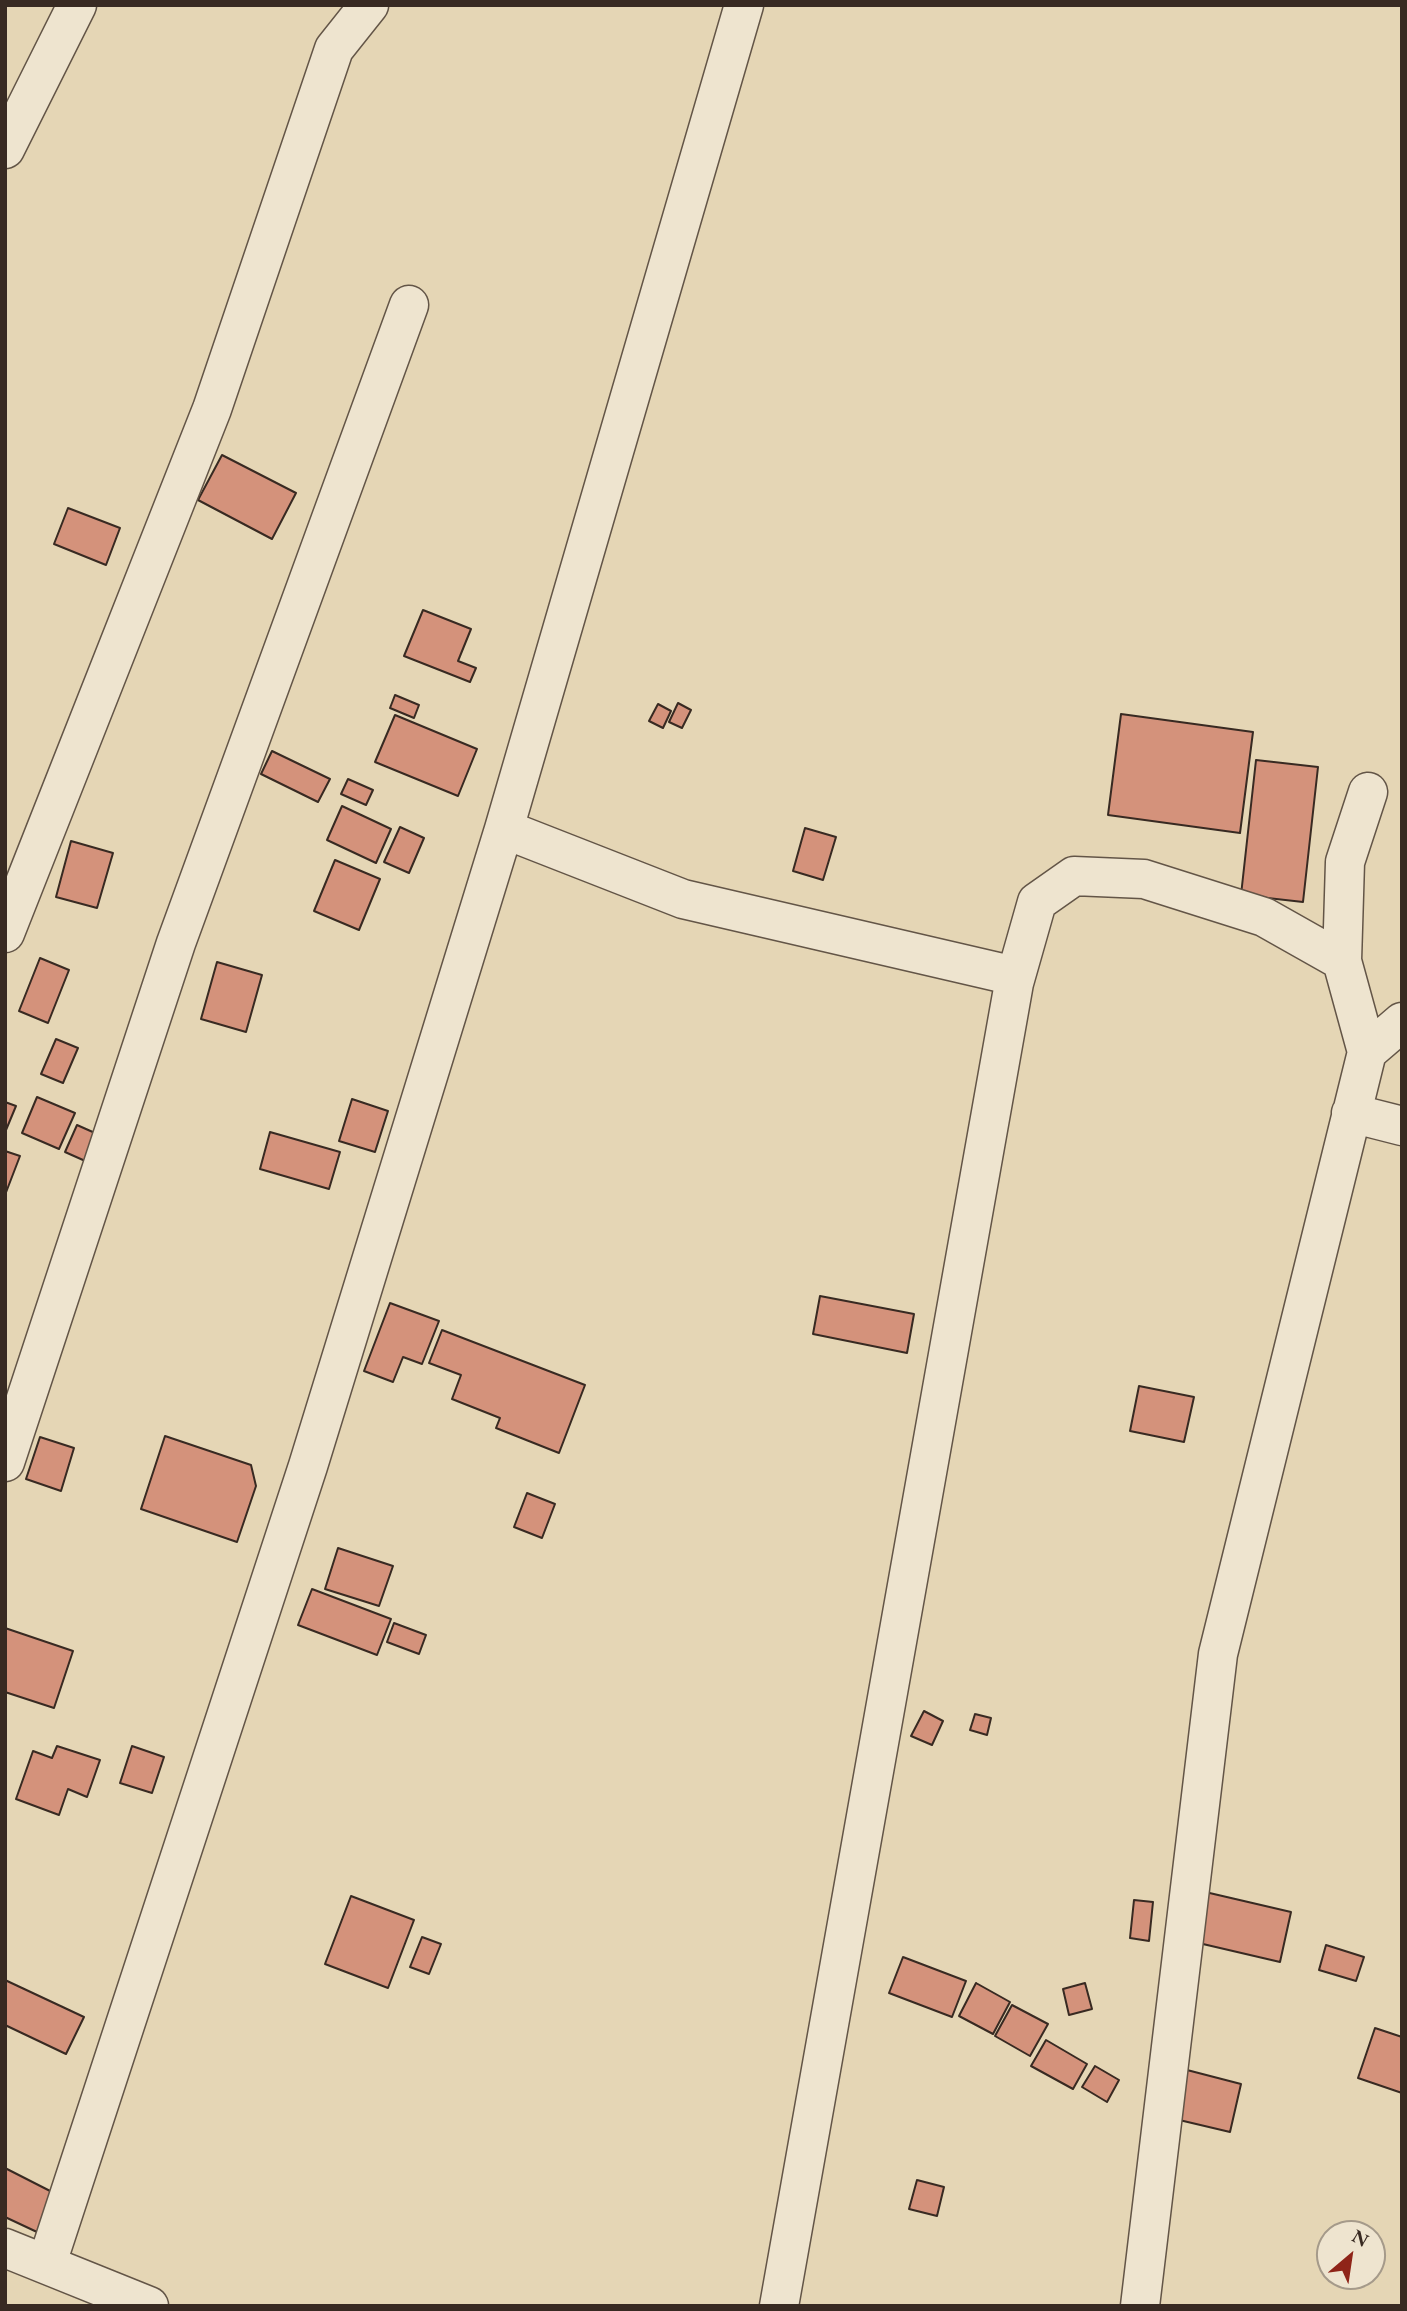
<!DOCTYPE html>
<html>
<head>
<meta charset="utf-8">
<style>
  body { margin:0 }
  #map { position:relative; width:1407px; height:2311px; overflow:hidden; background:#e5d6b5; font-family:"EB Garamond",serif }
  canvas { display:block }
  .frame { position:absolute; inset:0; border:7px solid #382a22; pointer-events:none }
  .north { position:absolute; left:1316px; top:2220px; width:70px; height:70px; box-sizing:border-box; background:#eee4cf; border:2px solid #a59a8a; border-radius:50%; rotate:29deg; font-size:19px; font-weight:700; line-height:28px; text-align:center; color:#382a22 }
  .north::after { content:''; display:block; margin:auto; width:24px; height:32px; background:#8f2418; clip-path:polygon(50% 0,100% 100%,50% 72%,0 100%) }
</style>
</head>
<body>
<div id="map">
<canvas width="1407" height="2311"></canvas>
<div class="frame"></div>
<div class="north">N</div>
</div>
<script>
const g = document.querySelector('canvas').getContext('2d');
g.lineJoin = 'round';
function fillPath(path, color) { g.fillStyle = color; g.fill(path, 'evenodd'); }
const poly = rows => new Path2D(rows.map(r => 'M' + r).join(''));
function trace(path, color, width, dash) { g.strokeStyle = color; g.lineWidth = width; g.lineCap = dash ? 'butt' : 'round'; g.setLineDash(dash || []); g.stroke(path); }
const building = poly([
  [222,455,296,493,272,539,198,500,222,455],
  [68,508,120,528,106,565,54,544,68,508],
  [423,610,471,629,458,661,476,668,470,682,404,656,423,610],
  [395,695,419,705,414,718,390,708,395,695],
  [678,703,691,710,682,728,669,722,678,703],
  [658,704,671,711,663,728,649,721,658,704],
  [1121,714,1253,732,1240,833,1108,815,1121,714],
  [395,715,477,749,458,796,375,762,395,715],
  [272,751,330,779,318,802,261,774,272,751],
  [1256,760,1318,767,1303,902,1241,895,1256,760],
  [348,779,373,790,366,805,341,794,348,779],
  [342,806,391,829,376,863,327,840,342,806],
  [400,827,424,838,409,873,384,862,400,827],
  [805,828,836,837,823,880,793,871,805,828],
  [71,841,113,853,97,908,56,897,71,841],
  [335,860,380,879,359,930,314,911,335,860],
  [40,958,69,970,48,1023,19,1011,40,958],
  [217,962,262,975,246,1032,201,1019,217,962],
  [56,1039,78,1048,63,1083,41,1074,56,1039],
  [37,1097,75,1113,59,1149,22,1133,37,1097],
  [352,1099,388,1111,375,1152,339,1141,352,1099],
  [5,1102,16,1106,6,1130,5,1130,5,1102],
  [77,1125,104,1137,92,1164,65,1152,77,1125],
  [270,1132,340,1152,329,1189,260,1169,270,1132],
  [5,1151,20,1156,5,1195,5,1151],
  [820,1296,914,1314,907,1353,813,1334,820,1296],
  [390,1303,439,1321,422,1364,403,1357,393,1382,364,1371,390,1303],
  [442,1330,585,1385,559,1453,496,1428,500,1418,452,1399,461,1375,429,1363,442,1330],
  [1139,1386,1194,1397,1184,1442,1130,1431,1139,1386],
  [165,1436,251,1465,256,1486,237,1542,141,1509,165,1436],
  [40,1437,74,1448,61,1491,26,1479,40,1437],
  [527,1493,555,1504,542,1538,514,1527,527,1493],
  [338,1548,393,1566,379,1606,325,1589,338,1548],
  [312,1589,391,1619,377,1655,298,1625,312,1589],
  [394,1623,426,1635,419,1654,387,1642,394,1623],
  [5,1628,73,1651,54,1708,5,1692,5,1628],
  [924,1711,943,1721,932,1745,911,1736,924,1711],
  [975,1714,991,1718,987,1735,970,1730,975,1714],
  [57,1746,100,1760,87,1797,68,1789,59,1815,16,1799,33,1751,52,1758,57,1746],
  [132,1746,164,1757,152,1793,120,1783,132,1746],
  [1201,1891,1291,1912,1280,1962,1190,1941,1201,1891],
  [351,1896,414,1920,388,1988,325,1964,351,1896],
  [1134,1900,1153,1902,1149,1941,1130,1938,1134,1900],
  [422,1937,441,1944,429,1974,410,1967,422,1937],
  [1326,1945,1364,1957,1356,1981,1319,1970,1326,1945],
  [903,1957,966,1981,952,2017,889,1993,903,1957],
  [5,1980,84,2017,66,2054,5,2025,5,1980],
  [976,1983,1010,2002,993,2034,959,2016,976,1983],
  [1085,1983,1092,2009,1069,2015,1063,1989,1085,1983],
  [1012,2005,1048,2024,1030,2056,995,2036,1012,2005],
  [1375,2028,1402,2037,1402,2093,1358,2078,1375,2028],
  [1046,2040,1087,2064,1073,2089,1031,2066,1046,2040],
  [1095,2066,1119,2080,1107,2102,1082,2087,1095,2066],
  [1187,2070,1241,2084,1230,2132,1175,2119,1187,2070],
  [5,2168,56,2194,37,2232,5,2217,5,2168],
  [917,2180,944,2187,937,2216,909,2209,917,2180]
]);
fillPath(building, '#d4927b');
trace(building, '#382a22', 2);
const minor = poly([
  [5,149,77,5],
  [504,829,683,899,1002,973,1014,983,779,2306],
  [5,933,212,409,334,49,369,5],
  [1014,983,1037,902,1074,876,1144,879,1264,917,1342,961],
  [1367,1052,1402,1022],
  [1351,1113,1402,1126],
  [5,1462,176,943,409,305],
  [5,2248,149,2306],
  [47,2263,308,1466,504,829,744,5],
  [1140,2306,1218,1654,1367,1052,1342,961,1345,862,1368,792]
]);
trace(minor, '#635547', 41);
trace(minor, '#eee4cf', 38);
</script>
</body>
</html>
